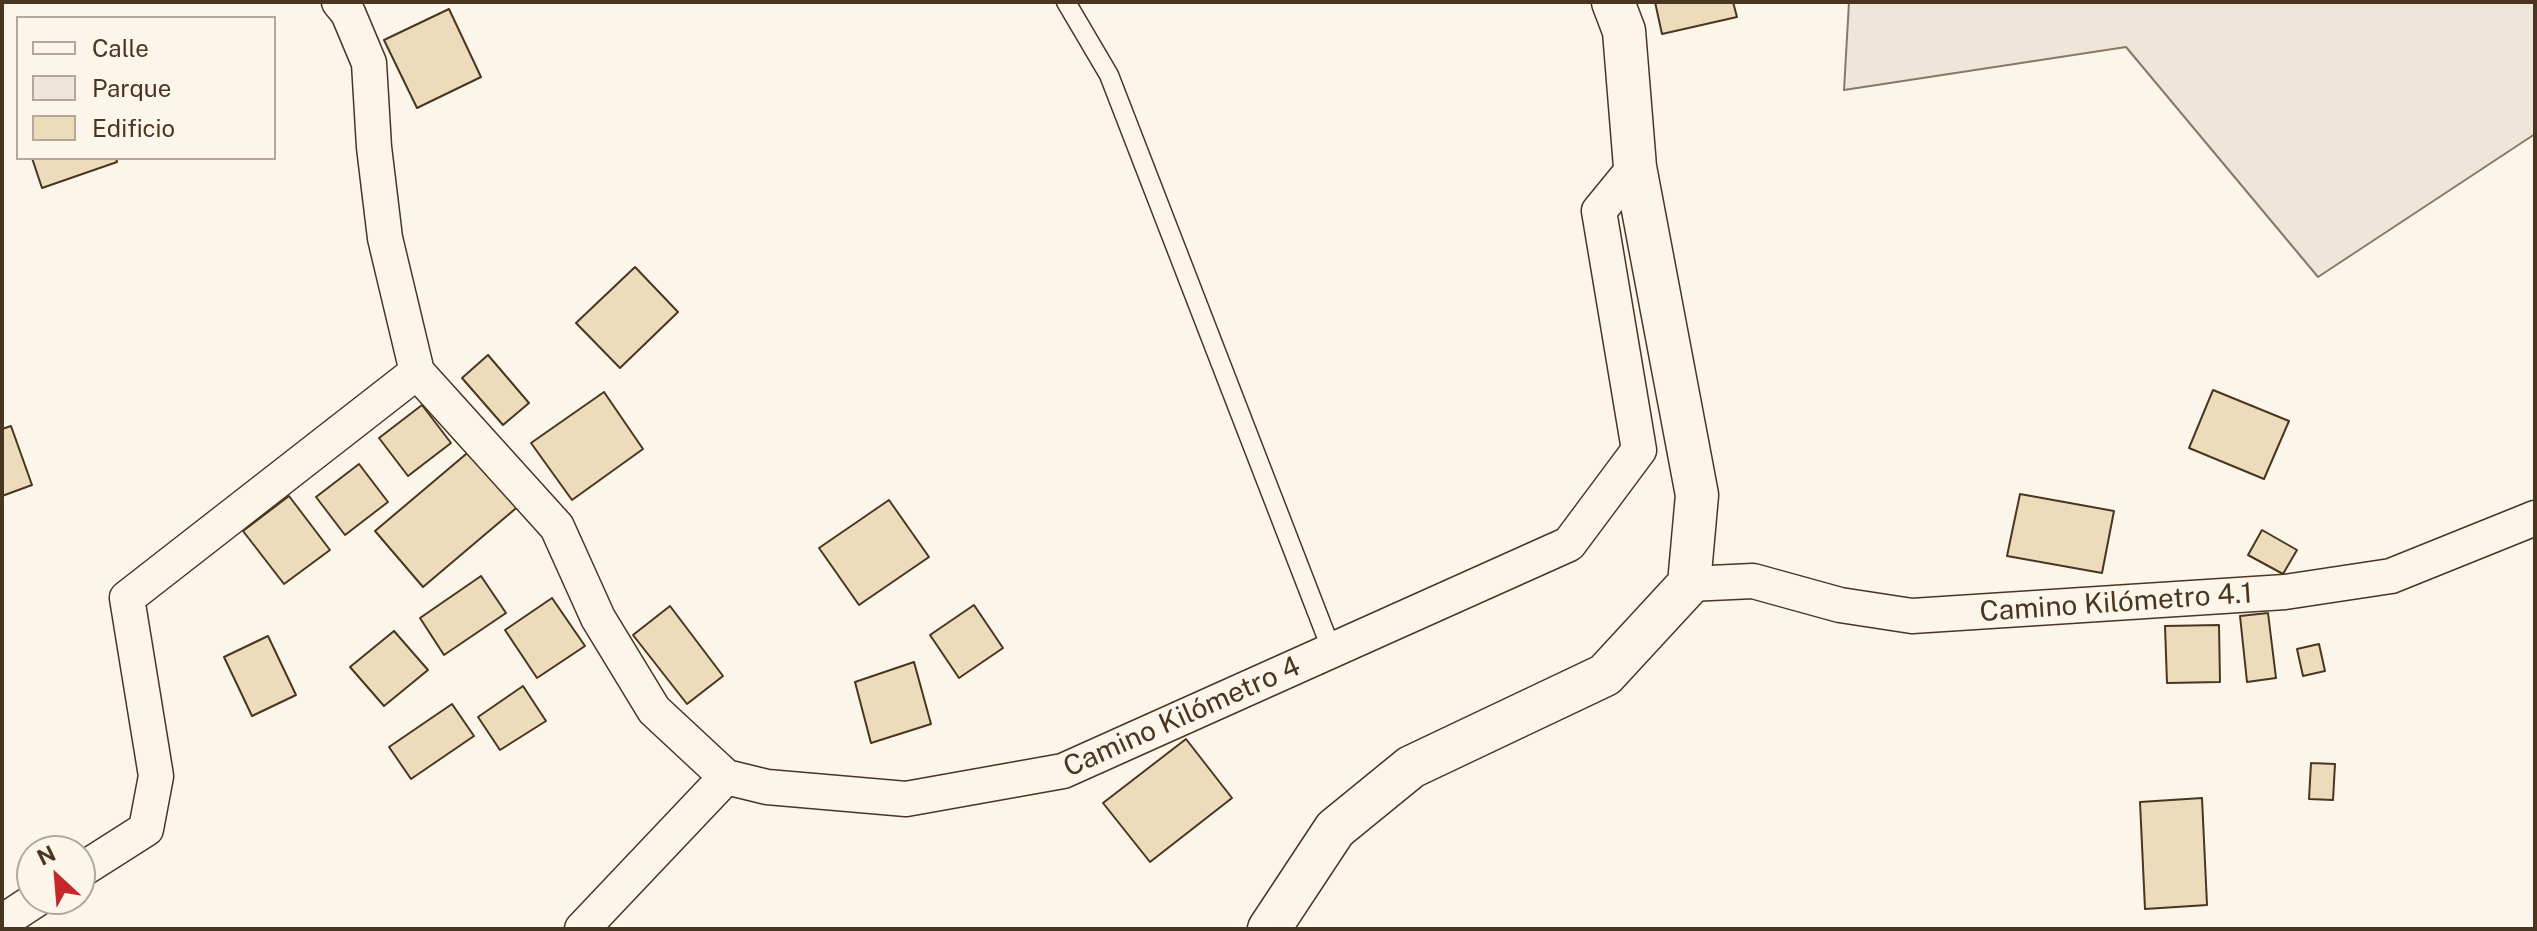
<!DOCTYPE html>
<html>
<head>
<meta charset="utf-8">
<style>
  body { margin:0 }
  #map { position:relative; width:2537px; height:931px; overflow:hidden; background:#fbf6e9; font-family:"Public Sans",sans-serif }
  canvas { display:block }
  .frame { position:absolute; inset:0; border:4px solid #4a3520; pointer-events:none }
  .legend { position:absolute; left:16px; top:16px; width:260px; height:144px; box-sizing:border-box; background:#fbf6e9; border:2px solid #b4a999; margin:0; padding:10px 14px; list-style:none; font-size:24px; color:#4a3520 }
  .legend li { display:flex; align-items:center; gap:16px; height:40px }
  .legend b { width:40px; border:2px solid #b4a999 }
  .north { position:absolute; left:16px; top:835px; width:80px; height:80px; box-sizing:border-box; background:#fbf6e9; border:2px solid #b4a999; border-radius:50%; rotate:334deg; font-size:22px; font-weight:700; line-height:32px; text-align:center; color:#4a3520 }
  .north::after { content:''; display:block; margin:auto; width:28px; height:36px; background:#c62828; clip-path:polygon(50% 0,100% 100%,50% 72%,0 100%) }
</style>
</head>
<body>
<div id="map">
<canvas width="2537" height="931"></canvas>
<div class="frame"></div>
<ul class="legend">
<li><b style="height:10px;background:#fbf6e9"></b>Calle</li>
<li><b style="height:22px;background:#ede6d9"></b>Parque</li>
<li><b style="height:22px;background:#ecdcbc"></b>Edificio</li>
</ul>
<div class="north">N</div>
</div>
<script>
const g = document.querySelector('canvas').getContext('2d');
g.lineJoin = 'round';
function fillPath(path, color) { g.fillStyle = color; g.fill(path, 'evenodd'); }
const poly = rows => new Path2D(rows.map(r => 'M' + r).join(''));
function trace(path, color, width, dash) { g.strokeStyle = color; g.lineWidth = width; g.lineCap = dash ? 'butt' : 'round'; g.setLineDash(dash || []); g.stroke(path); }
function write(font, color, halo, rows, align = 'center') {
  g.font = font + ' "Public Sans",sans-serif'; g.lineWidth = 6; g.setLineDash([]); g.textBaseline = 'middle'; g.strokeStyle = halo; g.fillStyle = color; for (const [text, x, y, turn = 0] of rows) {
    g.save(); g.translate(x, y); g.rotate((+turn || 0) * Math.PI / 180); g.textAlign = isNaN(turn) ? turn : align; if (halo) g.strokeText(text, 0, 0); g.fillText(text, 0, 0); g.restore();
  }
}
const green = poly([
  [1849,2,2535,2,2535,134,2318,277,2126,47,1844,90,1849,2]
]);
fillPath(green, '#ede6d9');
trace(green, '#887966', 2);
const building = poly([
  [1655,2,1733,2,1737,17,1662,34,1655,2],
  [449,9,481,77,417,108,384,40,449,9],
  [32,158,116,158,117,162,42,188,32,158],
  [635,267,678,312,620,368,576,323,635,267],
  [488,355,529,403,503,425,462,378,488,355],
  [2213,390,2289,421,2264,479,2189,448,2213,390],
  [604,392,643,449,572,500,531,443,604,392],
  [422,405,451,443,408,476,379,438,422,405],
  [11,426,32,485,2,496,2,429,11,426],
  [472,449,521,504,423,587,375,531,472,449],
  [359,464,388,502,345,535,316,497,359,464],
  [2020,494,2114,511,2102,573,2007,556,2020,494],
  [289,496,330,550,284,584,243,531,289,496],
  [889,500,929,557,859,605,819,548,889,500],
  [2262,530,2297,550,2283,574,2248,555,2262,530],
  [481,576,506,613,444,655,420,618,481,576],
  [552,598,585,646,537,678,505,630,552,598],
  [974,605,1003,648,959,678,930,635,974,605],
  [670,606,723,676,687,704,633,635,670,606],
  [2268,613,2276,678,2247,682,2240,616,2268,613],
  [2219,625,2220,682,2167,683,2165,626,2219,625],
  [394,631,428,670,384,706,350,667,394,631],
  [268,636,296,695,252,716,224,657,268,636],
  [2319,644,2325,671,2303,676,2297,649,2319,644],
  [914,662,931,724,871,743,855,682,914,662],
  [523,686,546,721,500,750,478,717,523,686],
  [452,704,474,736,411,779,389,747,452,704],
  [1186,739,1232,798,1150,862,1103,803,1186,739],
  [2311,763,2335,764,2333,800,2309,799,2311,763],
  [2202,798,2207,905,2145,909,2140,802,2202,798]
]);
fillPath(building, '#ecdcbc');
trace(building, '#4a3520', 2);
const service = poly([
  [1066,2,1109,75,1332,651]
]);
const minor = poly([
  [339,2,348,13,369,63,374,147,385,238,417,372,557,527,598,618,654,710,726,777,767,787,906,799,1063,771,1569,544,1639,450,1599,211,1635,167],
  [1689,584,1753,581,1840,605,1912,616,2285,592,2391,576,2535,518],
  [80,871,146,829,156,776,127,598,417,372],
  [2,922,37,899],
  [582,929,726,777]
]);
const tertiary = poly([
  [1269,929,1335,829,1411,767,1605,675,1689,584,1697,495,1635,167,1624,31,1613,2]
]);
trace(service, '#4a3520', 21);
trace(minor, '#4a3520', 37);
trace(tertiary, '#4a3520', 45);
trace(service, '#fbf6e9', 18);
trace(minor, '#fbf6e9', 34);
trace(tertiary, '#fbf6e9', 42);
write('28px', '#4a3520', '#fbf6e9', [
  ["Camino Kilómetro 4.1",2116,603,-4],
  ["Camino Kilómetro 4",1182,717,-24]
]);
</script>
</body>
</html>
